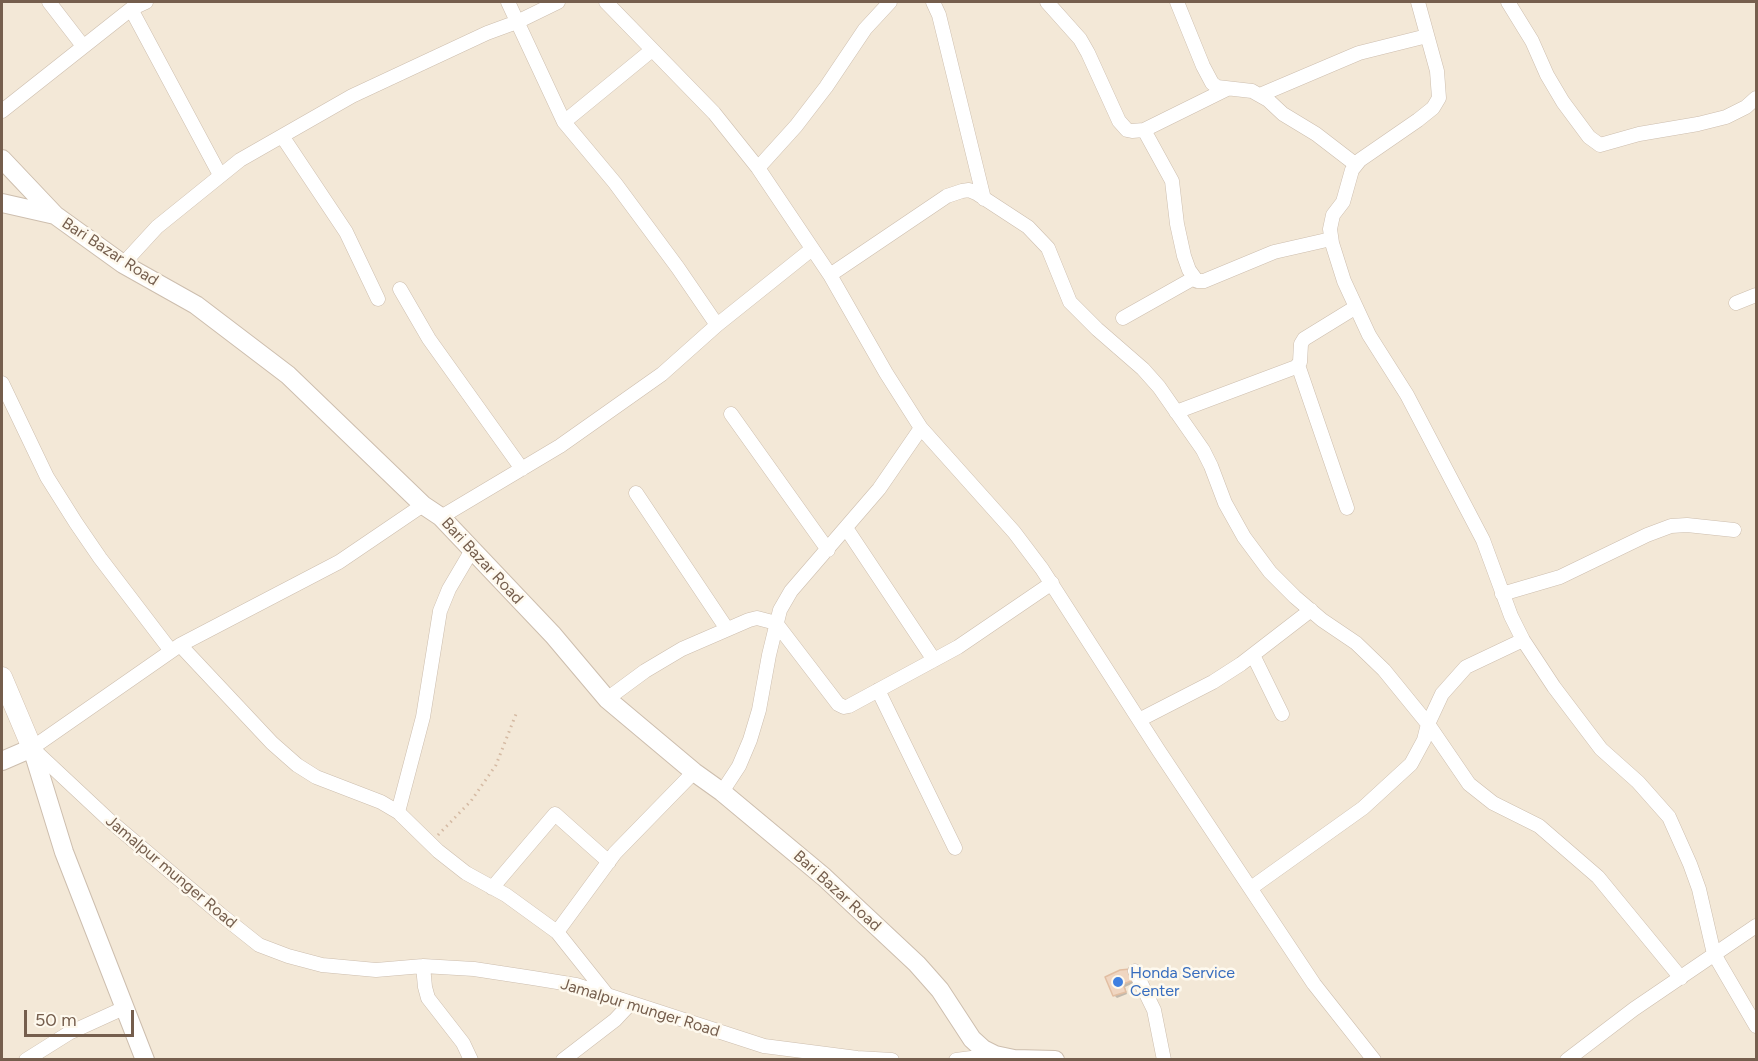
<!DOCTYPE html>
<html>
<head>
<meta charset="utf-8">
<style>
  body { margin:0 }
  #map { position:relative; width:1758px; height:1061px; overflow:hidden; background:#fcf5e8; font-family:Figtree,sans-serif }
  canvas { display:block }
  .frame { position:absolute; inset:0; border:3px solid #755e4d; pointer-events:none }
  .scale { position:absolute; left:24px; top:1010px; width:110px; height:27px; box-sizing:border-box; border:3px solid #755e4d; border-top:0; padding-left:8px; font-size:18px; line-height:21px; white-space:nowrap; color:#755e4d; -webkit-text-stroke:4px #fef9ee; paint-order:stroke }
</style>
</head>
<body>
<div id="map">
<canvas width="1758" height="1061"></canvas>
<div class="frame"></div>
<div class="scale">50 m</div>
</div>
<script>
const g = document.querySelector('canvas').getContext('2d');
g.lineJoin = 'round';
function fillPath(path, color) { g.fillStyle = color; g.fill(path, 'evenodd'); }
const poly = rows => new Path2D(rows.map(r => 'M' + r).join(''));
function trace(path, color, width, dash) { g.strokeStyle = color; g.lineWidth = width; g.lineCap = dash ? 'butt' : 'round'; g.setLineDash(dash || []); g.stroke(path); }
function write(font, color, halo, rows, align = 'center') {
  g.font = font + ' Figtree,sans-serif'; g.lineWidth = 5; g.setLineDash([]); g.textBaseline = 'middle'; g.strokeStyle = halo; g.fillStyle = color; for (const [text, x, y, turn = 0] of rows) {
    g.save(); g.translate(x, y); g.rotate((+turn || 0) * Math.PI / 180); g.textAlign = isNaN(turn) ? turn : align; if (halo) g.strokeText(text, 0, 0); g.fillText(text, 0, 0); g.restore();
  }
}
fillPath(poly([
  [2,2,1756,2,1756,1059,2,1059]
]), '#f3e8d7');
fillPath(poly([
  [1120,971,1136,982,1125,987,1127,994,1117,998,1114,995]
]), '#0003');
const building = poly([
  [1130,969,1134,980,1123,984,1126,992,1113,996,1105,977,1120,970,1130,969]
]);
fillPath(building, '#f0d6c1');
trace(building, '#e2bea2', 1.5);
const minor = poly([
  [49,2,83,46],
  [508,2,564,122,615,183,678,268,717,325],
  [606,2,714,113,758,168,830,275,886,373,921,428,1014,532,1042,569,1159,751,1314,984,1374,1060],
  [933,2,939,15,984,199],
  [1047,2,1080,39,1088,53,1119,121,1127,130,1132,131,1144,130,1227,89],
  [1177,2,1203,66,1212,83,1217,87,1252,91,1268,100,1283,114,1316,134,1355,164],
  [1418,2,1437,71,1439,98,1433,108,1418,120,1360,160,1352,170,1343,202,1333,215,1330,229,1332,243,1344,281,1369,335,1407,395,1483,540,1511,616,1523,640,1554,687,1601,749,1638,782,1669,817,1690,864,1699,889,1714,954,1756,1026],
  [1508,2,1532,41,1547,75,1563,102,1589,137,1600,145,1639,134,1698,124,1726,117,1746,107,1756,98],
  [131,9,220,175],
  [1260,95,1359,53,1427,36],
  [2,111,131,9,146,2],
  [564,122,652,50],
  [1144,130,1172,181,1177,224,1184,256,1189,270,1197,281,1204,281,1274,252,1331,239],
  [282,136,346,232,378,299],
  [758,168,796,126,826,87,865,29,890,2],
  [123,264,157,227,240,160,352,96,487,33,517,22,558,2],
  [830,275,947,196,962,191,969,190,976,193,1028,227,1048,248,1070,302,1097,329,1143,369,1159,387,1203,450,1211,466,1225,503,1244,537,1270,572,1295,597,1322,620,1356,643,1384,670,1428,724,1469,784,1493,803,1539,826,1598,877,1681,978],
  [400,289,429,339,522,469],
  [1736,303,1756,295],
  [1123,318,1194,278],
  [1298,365,1347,508],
  [2,383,47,477,76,523,100,558,171,651],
  [1176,412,1296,367,1300,362,1301,344,1304,339,1356,307],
  [731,414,828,550],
  [636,493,727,629],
  [423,505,339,562,180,645,32,748,109,820,220,914,259,945,288,956,322,965,376,970,423,966,474,969,533,978,576,985,764,1046,857,1058,892,1060],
  [441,517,560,446,662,374,717,325,812,249],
  [846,528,934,660],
  [1502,594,1560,577,1647,535,1671,526,1687,525,1734,530],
  [180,645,272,743,297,765,316,777,381,802,398,812,438,851,466,873,506,895,557,932,608,996],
  [1253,655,1282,714],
  [878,690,955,848],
  [607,699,645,671,682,649,749,620,757,618,776,623,838,704,844,707,849,706,958,647,1052,583],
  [1139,720,1213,682,1241,664,1311,610],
  [722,792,739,766,750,740,759,710,769,655,780,610,791,591,879,489,921,428],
  [398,812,423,717,440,611,449,589,472,550],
  [492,888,555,814,609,862],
  [1251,888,1363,808,1411,764,1424,740,1428,724,1442,694,1466,667,1523,640],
  [557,932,615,853,694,772],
  [423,966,425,987,428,998,463,1043,471,1060],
  [1135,971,1154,1010,1164,1060],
  [26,1060,69,1033,124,1008],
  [563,1060,615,1020,630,1004],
  [956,1060,995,1055],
  [1567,1060,1634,1009,1756,926]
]);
const tertiary = poly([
  [2,159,55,215,123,264,196,305,288,375,423,505,441,517,553,635,607,699,694,772,722,792,824,877,917,964,940,990,972,1039,983,1049,995,1055,1014,1059,1055,1060],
  [2,203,55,215],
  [2,761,32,748,64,852,145,1060]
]);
const secondary = poly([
  [2,677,32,748]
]);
trace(minor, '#cdbeae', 15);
trace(tertiary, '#cdbeae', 20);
trace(secondary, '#d0beac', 21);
trace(poly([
  [438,835,471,801,496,765,516,714]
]), '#d5baa3', 3, [1.5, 4.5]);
trace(minor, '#fff', 14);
trace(tertiary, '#fff', 18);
trace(secondary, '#fff', 20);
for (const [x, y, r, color] of [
  [1118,982,6,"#3f7fe0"]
]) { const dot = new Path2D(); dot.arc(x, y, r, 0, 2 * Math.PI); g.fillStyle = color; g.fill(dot); trace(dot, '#fef9ee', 2); }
write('16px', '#755e4d', '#fef9ee', [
  ["Bari Bazar Road",110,252,33],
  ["Bari Bazar Road",482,561,47],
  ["Jamalpur munger Road",171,872,40],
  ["Bari Bazar Road",837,891,42],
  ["Jamalpur munger Road",640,1008,17]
]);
write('16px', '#366cbe', '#fef9ee', [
  ["Honda Service",1130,973],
  ["Center",1130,991]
], 'left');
</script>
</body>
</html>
